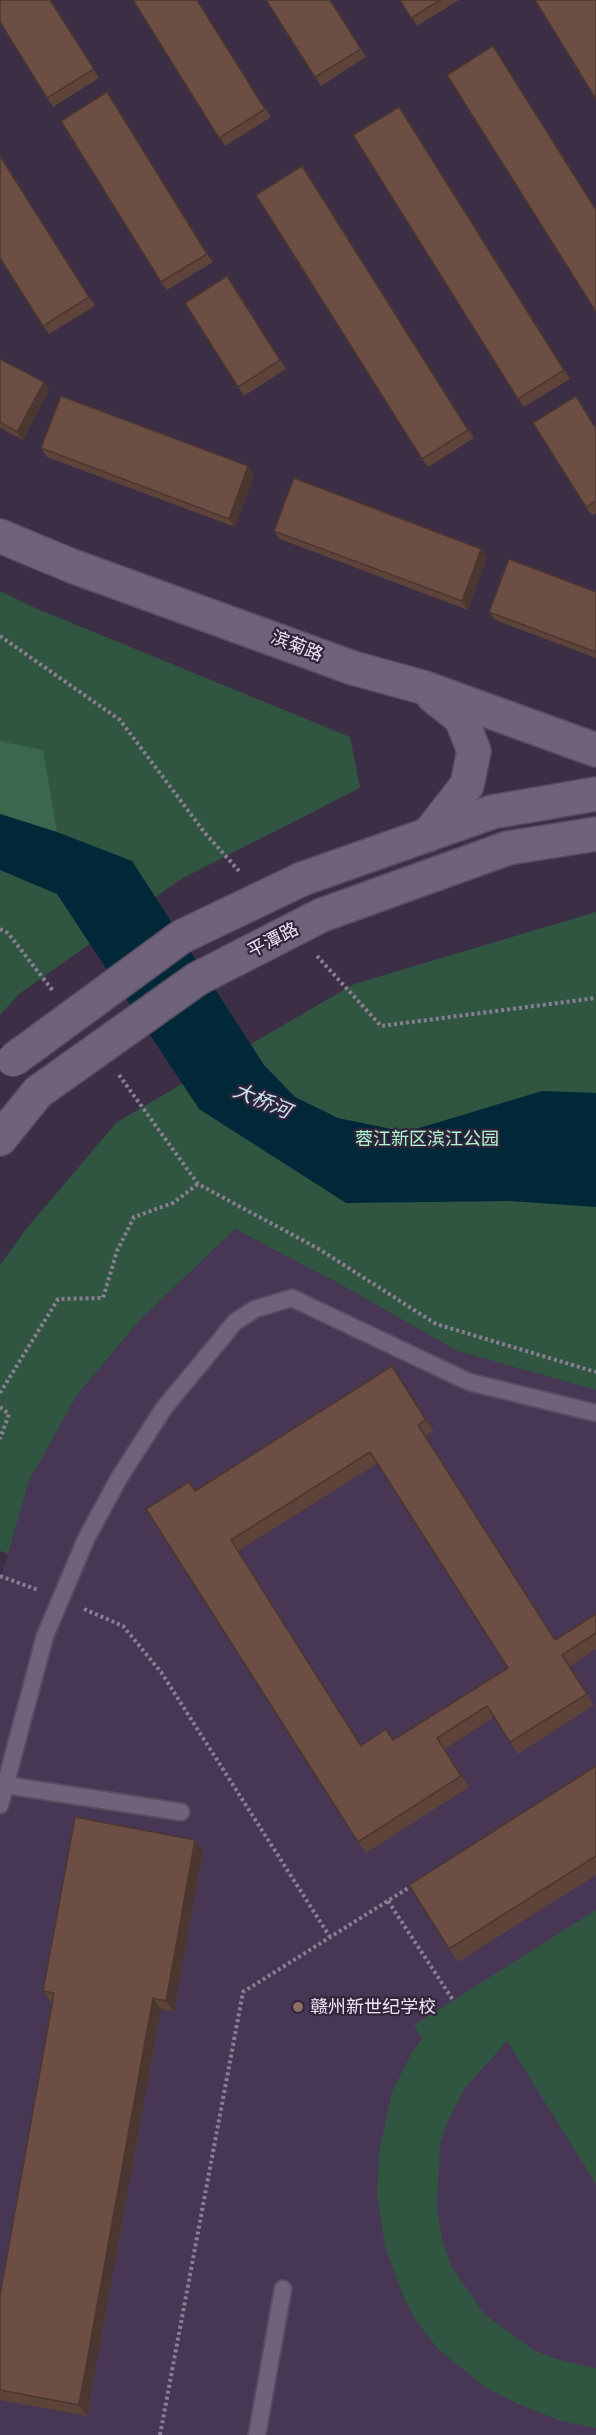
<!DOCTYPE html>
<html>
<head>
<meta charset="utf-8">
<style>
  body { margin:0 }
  canvas { display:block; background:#3b2e45 }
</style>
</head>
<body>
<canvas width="596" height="2435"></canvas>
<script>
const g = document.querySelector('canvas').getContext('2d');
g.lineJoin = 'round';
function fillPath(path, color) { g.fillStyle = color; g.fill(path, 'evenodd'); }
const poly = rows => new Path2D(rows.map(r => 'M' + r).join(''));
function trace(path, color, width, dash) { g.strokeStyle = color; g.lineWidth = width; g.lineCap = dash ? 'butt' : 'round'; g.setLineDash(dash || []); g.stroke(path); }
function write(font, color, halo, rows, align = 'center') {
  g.font = font + ' Lato,"Noto Sans SC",sans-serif'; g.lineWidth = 4.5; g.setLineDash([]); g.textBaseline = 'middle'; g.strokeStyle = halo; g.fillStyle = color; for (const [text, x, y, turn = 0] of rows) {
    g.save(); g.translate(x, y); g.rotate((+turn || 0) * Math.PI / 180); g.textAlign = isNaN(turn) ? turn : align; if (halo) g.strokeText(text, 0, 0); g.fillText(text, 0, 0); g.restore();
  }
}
fillPath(poly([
  [235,1229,347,1288,457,1351,596,1390,596,2435,0,2435,0,1580,29,1481,77,1395,140,1320]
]), '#473654');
fillPath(poly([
  [0,591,35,608,350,737,360,788,181,879,19,994,0,1015],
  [596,912,596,1390,457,1351,347,1288,235,1229,140,1320,77,1395,29,1481,8,1554,0,1551,0,1265,27,1228,117,1122,354,984],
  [596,1910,596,2184,507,2041,466,2087,450,2116,440,2143,437,2207,442,2238,451,2266,485,2315,535,2351,563,2361,596,2368,596,2428,561,2421,518,2404,485,2387,438,2349,416,2320,403,2296,385,2246,377,2195,379,2153,392,2092,412,2052,422,2039,414,2025]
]), '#305642');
fillPath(poly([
  [0,741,43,750,57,832,0,814]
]), '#3b674f');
fillPath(poly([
  [0,814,57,832,132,861,264,1065,295,1097,338,1118,406,1132,542,1091,596,1093,596,1207,510,1201,346,1203,199,1109,57,894,0,870]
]), '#012838');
const service = poly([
  [5,1785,181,1812],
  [0,1805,45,1636,86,1539,119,1478,164,1408,235,1322,255,1309,292,1298,469,1382,596,1413],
  [257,2435,283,2289]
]);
const tertiary = poly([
  [0,536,72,566,353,668,422,687,596,750],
  [428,835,467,785,474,751,461,718,433,696],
  [302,879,492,812,596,794],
  [322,915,508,848,596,834],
  [0,1139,38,1092]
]);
trace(service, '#574c60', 20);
trace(tertiary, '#574c60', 36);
trace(poly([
  [0,636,120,720,205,833,239,871],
  [0,929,8,933,53,991],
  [317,956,381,1026,596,998],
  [119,1075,198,1184,319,1249,436,1324,596,1372],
  [0,1393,58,1299,103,1298,117,1251,134,1217,173,1203,198,1184],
  [0,1407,9,1414,0,1439],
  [0,1576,38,1590],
  [84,1609,123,1626,161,1672,330,1937],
  [388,1901,453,2000],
  [160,2435,243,1992,413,1885]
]), '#897e92', 4, [3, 3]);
trace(service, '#71627c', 16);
trace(tertiary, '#71627c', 33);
const tertiaryBridge = poly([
  [13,1060,181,937,302,879],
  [38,1092,197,979,322,915]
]);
trace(tertiaryBridge, '#574c60', 36, []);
trace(tertiaryBridge, '#71627c', 33);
fillPath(poly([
  [51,0,99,78,53,107,47,98],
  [133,0,197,0,271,117,225,146],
  [266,0,331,0,366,57,321,86],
  [400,0,459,0,417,26],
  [107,92,213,262,167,290,161,282],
  [405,115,570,379,524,407,518,399],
  [5,163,95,306,49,334,43,326],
  [308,175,474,438,428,467,422,459],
  [227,276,286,369,244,396,238,387],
  [0,359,44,382,49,390,23,440,0,428],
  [582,404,596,428,596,513,592,516,586,507],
  [41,448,248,466,254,475,235,527,47,457],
  [274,531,481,549,487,557,468,610,280,539],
  [596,592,596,658,495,620,489,612],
  [392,1366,434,1431,426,1436,555,1640,596,1614,596,1649,570,1666,594,1705,518,1754,494,1717,445,1749,469,1787,366,1853,358,1842,195,1491],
  [378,1463,508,1668,394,1740,361,1746,238,1551],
  [596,1766,596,1875,458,1962,449,1949],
  [195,1840,203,1851,174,2012,161,2009,87,2416,0,2400,0,2295,53,2002,51,2002,43,1991]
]), '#5d433a');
fillPath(poly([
  [107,92,113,100,213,262,207,254],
  [399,107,405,115,570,379,564,370],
  [302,166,308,175,474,438,468,430],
  [44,382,49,390,23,440,17,432],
  [248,466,254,475,235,527,229,519],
  [481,549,487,557,468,610,462,601],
  [392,1366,400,1377,434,1431,426,1420],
  [418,1425,426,1436,562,1651,555,1640],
  [562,1655,570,1666,594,1705,587,1694],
  [195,1840,203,1851,174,2012,166,2001],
  [153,1998,161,2009,87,2416,79,2405]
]), '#4c3730');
const building = poly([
  [0,0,50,0,94,69,47,98,0,22,0,0],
  [133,0,197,0,265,109,219,138,133,0],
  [266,0,330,0,361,49,315,77,266,0],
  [400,0,440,0,411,18,400,0],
  [535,0,596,0,596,99,535,0],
  [493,46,596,210,596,312,447,75,493,46],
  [107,92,207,254,161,282,61,121,107,92],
  [399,107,564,370,518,399,353,135,399,107],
  [0,156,89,297,43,326,0,258,0,156],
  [302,166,468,430,422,459,256,195,302,166],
  [227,276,280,360,238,387,185,303,227,276],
  [0,359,44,382,17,432,0,422,0,359],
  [61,396,248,466,229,519,41,448,61,396],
  [576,396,596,429,596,501,586,507,533,423,576,396],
  [294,478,481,549,462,601,274,531,294,478],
  [509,559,596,592,596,652,489,612,509,559],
  [392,1366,426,1420,418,1425,555,1640,596,1614,596,1633,562,1655,587,1694,510,1742,487,1706,437,1738,461,1776,358,1842,146,1509,189,1482,195,1491,392,1366],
  [370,1452,508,1668,393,1740,386,1729,361,1746,231,1540,370,1452],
  [596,1766,596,1856,449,1949,409,1885,596,1766],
  [75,1817,195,1840,166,2001,153,1998,79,2405,0,2390,0,2295,54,1993,43,1991,75,1817]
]);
fillPath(building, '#6c4e44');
trace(building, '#4c3730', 1.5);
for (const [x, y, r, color] of [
  [298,2007,6,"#8d6e63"]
]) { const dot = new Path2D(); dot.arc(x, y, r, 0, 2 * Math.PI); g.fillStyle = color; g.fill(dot); trace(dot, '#31243b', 2); }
write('18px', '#efe7f6', '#31243b', [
  ["滨菊路",297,646,21],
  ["平潭路",273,940,-27]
]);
write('18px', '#acf7cd', '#31243b', [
  ["蓉江新区滨江公园",427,1139]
]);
write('18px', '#efe7f6', '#31243b', [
  ["赣州新世纪学校",310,2007]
], 'left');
write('italic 20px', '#c9e6f6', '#31243b', [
  ["大桥河",262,1101,23]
]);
</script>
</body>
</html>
